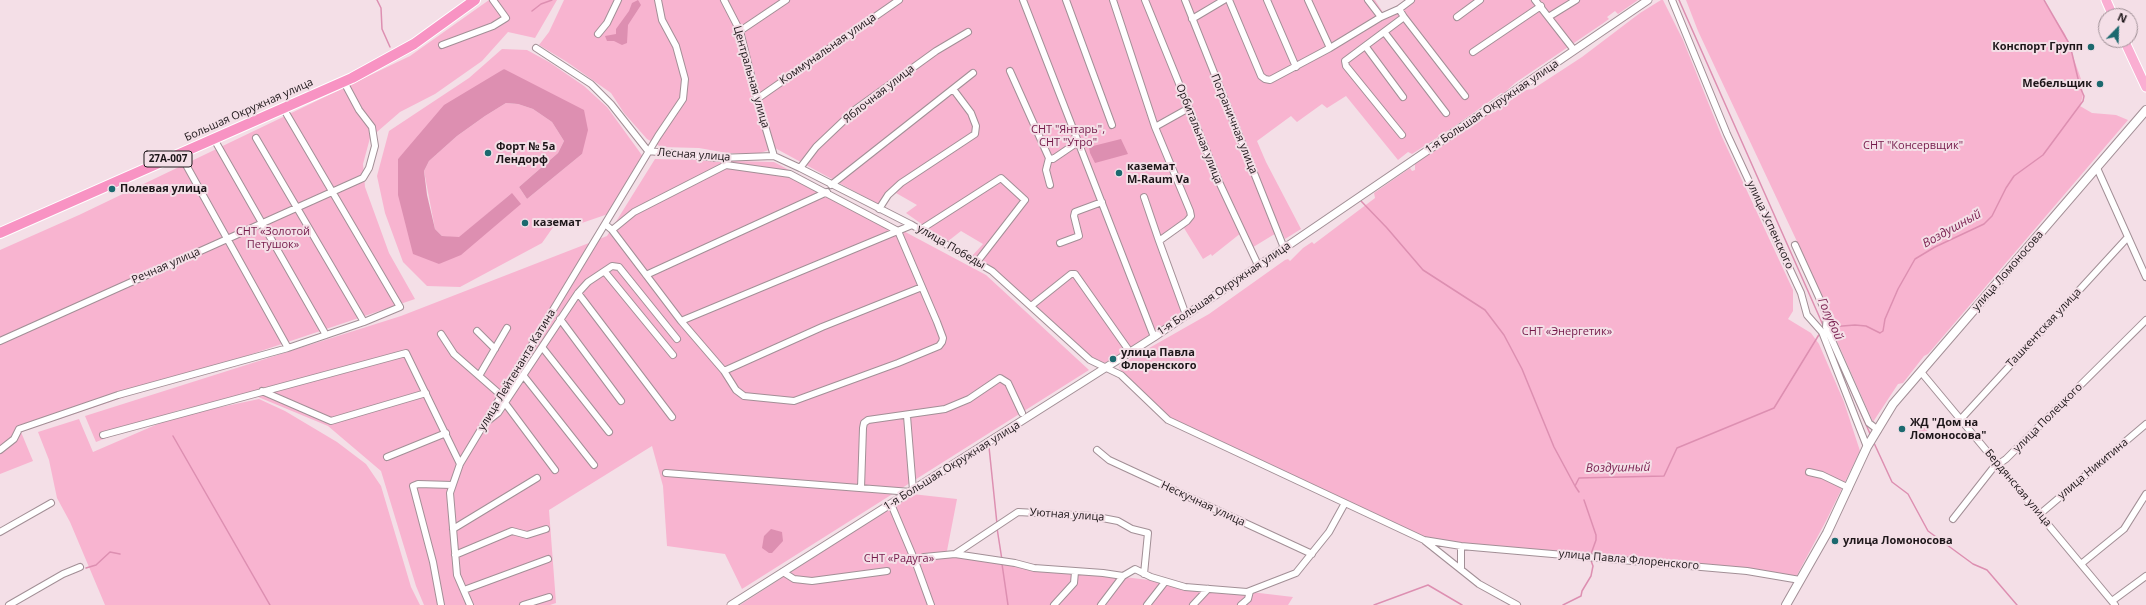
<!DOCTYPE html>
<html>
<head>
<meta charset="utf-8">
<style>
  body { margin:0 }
  #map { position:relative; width:2146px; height:605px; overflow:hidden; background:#f4dfe7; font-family:"Open Sans",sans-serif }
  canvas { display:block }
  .north { position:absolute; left:2098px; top:8px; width:40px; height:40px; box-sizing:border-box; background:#f4dfe7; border:1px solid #9e8f95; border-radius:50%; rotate:23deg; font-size:11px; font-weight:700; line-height:16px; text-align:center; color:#1d1619 }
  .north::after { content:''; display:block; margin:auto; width:14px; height:18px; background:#1c696f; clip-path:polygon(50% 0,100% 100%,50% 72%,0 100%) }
</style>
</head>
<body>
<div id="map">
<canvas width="2146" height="605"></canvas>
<div class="north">N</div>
</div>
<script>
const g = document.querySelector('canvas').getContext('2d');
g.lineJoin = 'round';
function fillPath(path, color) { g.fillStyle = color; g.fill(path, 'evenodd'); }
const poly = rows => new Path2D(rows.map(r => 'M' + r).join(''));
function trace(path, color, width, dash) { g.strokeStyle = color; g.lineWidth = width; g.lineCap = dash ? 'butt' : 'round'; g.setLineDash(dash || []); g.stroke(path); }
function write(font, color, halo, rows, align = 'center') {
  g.font = font + ' "Open Sans",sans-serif'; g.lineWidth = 4; g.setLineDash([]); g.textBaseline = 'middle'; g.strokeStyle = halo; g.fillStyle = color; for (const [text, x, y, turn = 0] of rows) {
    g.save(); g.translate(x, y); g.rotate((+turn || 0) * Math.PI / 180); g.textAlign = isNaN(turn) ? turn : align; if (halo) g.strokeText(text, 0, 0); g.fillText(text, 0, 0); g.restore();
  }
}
fillPath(poly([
  [489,0,557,0,535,38,508,32,482,61,435,94,400,112,370,138,363,164,365,187,389,253,415,299,21,432,33,461,0,474,0,250,79,215,410,56],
  [564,0,1375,0,1384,14,1405,0,1638,0,1618,14,1615,11,1607,17,1609,19,1602,24,1515,83,1504,93,1501,93,1455,126,1412,154,1408,152,1398,160,1346,96,1327,108,1322,104,1297,122,1291,116,1257,141,1266,162,1301,229,1285,239,1282,232,1273,235,1250,249,1241,233,1212,256,1211,254,1203,259,1184,228,1157,241,1185,307,1174,320,1148,338,1101,365,972,256,983,244,961,231,947,242,906,213,917,205,896,193,879,204,874,202,775,148,757,154,727,153,699,148,661,147,647,139,624,113,611,93,567,62,539,45,549,32],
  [1661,0,1663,0,1683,40,1722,137,1793,290,1793,311,1788,319,1811,333,1819,344,1844,402,1860,451,1827,519,1796,577,1482,548,1422,538,1179,427,1125,376,1119,367,1121,364,1209,314,1285,260,1288,259,1290,261,1303,248,1312,242,1314,244,1375,198,1374,193,1410,168,1412,171,1415,170,1415,164,1486,115,1495,112,1524,90,1533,89,1582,57,1640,13],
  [1686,0,2043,0,2065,34,2081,79,2083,95,2080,106,2092,113,2116,115,2128,120,1928,354,1924,356,1903,383,1898,384,1873,422,1836,339,1837,334,1809,267,1698,31],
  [502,49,527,50,549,62,584,86,607,107,644,158,608,214,576,225,556,223,542,243,460,287,427,286,403,262,385,213,377,176,389,131,469,78],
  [504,69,582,154,527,199,519,187,558,153,564,141,552,122,533,109,518,104,506,103,485,116,457,136,429,161,424,171,435,229,442,236,459,238,512,193,439,264,398,159],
  [655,159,774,162,986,275,1089,370,742,589,725,554,667,546,663,486,652,446,549,510,556,603,550,605,424,605,416,586,381,471,328,426,251,394,176,411,96,442,85,416,401,316,607,236],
  [259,399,285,411,337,442,366,464,381,486,411,587,420,605,105,605,70,522,57,498,49,460,38,432,79,419,93,452,174,417],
  [1923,420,1926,421,1930,428,1919,438,1916,437,1913,434,1920,428],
  [912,494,957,499,946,556,1293,597,1288,605,740,605]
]), '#f8b4d0');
fillPath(poly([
  [638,0,641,5,628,25,627,43,622,45,614,41,607,41,605,36,616,34,616,29,629,11,632,3],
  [504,69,584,110,588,130,582,154,527,199,519,187,558,153,564,141,552,122,533,109,518,104,506,103,485,116,457,136,429,161,424,171,427,195,435,229,442,236,459,237,512,193,521,204,461,255,439,264,413,254,398,195,398,159,444,105],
  [1121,139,1128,154,1095,163,1090,153,1089,147],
  [771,529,782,532,783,541,772,553,769,553,762,548,764,536]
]), '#dd8fb1');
trace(poly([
  [377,0,381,8,382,29,390,47],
  [1679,0,1823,325],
  [532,11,541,4,552,0],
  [1361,201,1387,228,1423,270,1485,310,1504,335,1522,369,1554,447,1575,486],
  [1830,327,1855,325,1866,326,1880,333,1883,331,1885,319,1898,289,1915,259,1935,247,1984,224,1992,216,2006,188,2014,176,2043,155,2083,101,2084,96,2080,87,2070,45,2044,0],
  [1833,349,1871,436],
  [173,436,270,605],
  [1874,443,1892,482,1908,494,1928,531,1973,564,1987,570,2017,605],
  [989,447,997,524],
  [1579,492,1575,486,1579,478,1664,476,1677,448,1774,408,1820,333],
  [1584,500,1596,535,1596,540,1591,554],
  [997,528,1002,560],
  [1002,564,1008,605],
  [86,568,96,565,110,552,120,554],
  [73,573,78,571],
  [1374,605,1428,585,1462,605],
  [1563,605,1581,596,1582,591,1591,576,1593,566,1590,558]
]), '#dd8fb1', 1.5);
const minor = poly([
  [724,0,740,31,757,99,774,156],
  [1023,0,1154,337],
  [1066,0,1112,125],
  [1113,0,1155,127,1190,211,1191,216,1187,221,1159,241,1186,315],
  [1145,0,1220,184,1258,265],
  [1185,0,1284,248],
  [1229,0,1261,76,1265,79,1270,80,1330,48,1381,17,1399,9,1411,0],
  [1267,0,1296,67],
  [1308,0,1330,48],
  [1368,0,1381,17],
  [1535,0,1574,50],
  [1672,0,1727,134,1801,293,1807,315,1822,332,1867,447],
  [1399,9,1404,17,1345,61,1346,66,1402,135],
  [1550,16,1576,0],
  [1404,17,1465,96],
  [1457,17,1480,0],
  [1192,19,1224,0],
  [740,31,786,0],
  [1385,33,1446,113],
  [598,34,607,23,618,0],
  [442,45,493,26,506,18,493,0],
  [1366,47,1403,97],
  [536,48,591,84,611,104,648,151,718,158,774,156,800,168,912,225,992,271,1090,360,1121,375,1168,420,1424,540,1461,546,1747,571,1800,580],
  [1473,52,1541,6],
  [1010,71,1049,158,1046,170,1050,185],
  [757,99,899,0],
  [1155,127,1189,108],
  [256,138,364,322],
  [214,139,326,335],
  [180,154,288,348],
  [1049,158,1053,159,1078,142],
  [800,168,816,147,856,109,936,51,968,32],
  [2097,168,2146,277],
  [831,185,973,73],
  [1144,197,1159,241],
  [879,209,888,195,901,183,975,134,976,126,971,113,953,89],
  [605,224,612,230,634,212,726,165,790,174,898,231,937,322,943,338,942,342,939,346,898,363,794,401,744,396,736,390,724,371,681,321,612,230],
  [920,230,1001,178,1025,200,977,262],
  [1060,243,1079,236,1074,216,1075,212,1102,202],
  [1795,245,1827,315,1826,327,1869,423,1878,430],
  [605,272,673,355],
  [646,275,827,192],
  [578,293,672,417],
  [1031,306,1071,274,1075,274,1130,352],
  [560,319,621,401],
  [681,321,912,225],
  [477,331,495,349],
  [441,334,454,354,502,396],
  [0,341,363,178,369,168,375,146,372,127,359,110,344,82],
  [542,347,609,432],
  [724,371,822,327,922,287],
  [1921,372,2115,605],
  [523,375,594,465],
  [479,376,507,328],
  [262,391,331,421,426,393],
  [505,403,555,470],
  [907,416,913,490],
  [489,420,498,413,578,293,588,282,612,266,619,267,677,339],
  [1960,420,2128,237],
  [103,435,406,353,460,464],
  [0,450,14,439,19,429,118,395,288,348,364,322,400,307,286,113],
  [1097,450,1109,460,1312,554],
  [387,457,446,433],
  [1809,472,1822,475,1849,488],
  [666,473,911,492],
  [861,488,863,428,864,423,868,420,945,409,969,399,1000,378,1008,383,1022,413],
  [891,504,915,561,924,557,955,554,1015,563,1034,568,1103,573,1123,576,1135,569,1151,577,1185,587,1247,592,1296,573,1329,532,1345,503],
  [2040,514,2146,424],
  [1953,519,1993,468,2006,459,2146,320],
  [453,529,537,478],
  [0,532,51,503],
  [1425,541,1479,584,1517,605],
  [955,554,1018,512,1092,516,1118,521,1132,529,1148,533,1144,574],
  [455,555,512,531,527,535,546,529],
  [915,561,931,605],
  [2081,564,2124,529,2146,494],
  [1461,568,1461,546],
  [783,572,794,579,812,581,887,571],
  [464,590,548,559],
  [2112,601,2146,576],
  [9,605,63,574,80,567],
  [441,605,433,562,413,486,418,484,452,485],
  [470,605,457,575,450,493,460,464,658,136,683,99,685,79,676,46,662,20,658,0],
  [523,605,549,597],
  [1054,605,1074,583,1075,572],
  [1101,605,1123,576],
  [1147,605,1165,582],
  [1193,605,1208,589],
  [1241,605,1248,599,1250,591]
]);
const tertiary = poly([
  [731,605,1154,337,1648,0]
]);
const secondary = poly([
  [1786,605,1827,533,1867,447,1893,404,2146,110]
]);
const primary = poly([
  [2106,0,2113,16],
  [2124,40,2146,87]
]);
const trunk = poly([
  [0,233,352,78,414,44,475,0]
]);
trace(minor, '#a28f96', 8);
trace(tertiary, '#a28f96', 9);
trace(secondary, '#a28f96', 10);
trace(primary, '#fff', 11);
trace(trunk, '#fff', 12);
trace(minor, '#fff', 6);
trace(tertiary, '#fff', 7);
trace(secondary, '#fff', 8);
trace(primary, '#faaed2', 9);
trace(trunk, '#f893c3', 10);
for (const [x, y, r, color] of [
  [2091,47,4,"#1c696f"],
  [2100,84,4,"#1c696f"],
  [488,153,4,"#1c696f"],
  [1119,173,4,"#1c696f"],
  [112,189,4,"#1c696f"],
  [525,223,4,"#1c696f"],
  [1113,359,4,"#1c696f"],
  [1902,429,4,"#1c696f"],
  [1835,541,4,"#1c696f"]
]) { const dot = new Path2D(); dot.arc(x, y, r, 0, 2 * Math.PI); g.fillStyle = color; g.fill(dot); trace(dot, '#f4dfe7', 1.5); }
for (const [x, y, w] of [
  [168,159,48]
]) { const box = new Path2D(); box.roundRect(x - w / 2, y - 8, w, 16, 3); g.fillStyle = '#f4dfe7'; g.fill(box); trace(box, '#1d1619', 1); }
write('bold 10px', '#1d1619', null, [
  ["27А-007",168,159]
]);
write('bold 11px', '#1d1619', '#f4dfe7', [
  ["Конспорт Групп",2083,47,"right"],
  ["Мебельщик",2092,84,"right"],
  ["Форт № 5а",496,147],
  ["Лендорф",496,160],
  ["каземат",1127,167],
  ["M-Raum Va",1127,180],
  ["Полевая улица",120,189],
  ["каземат",533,223],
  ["улица Павла",1121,353],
  ["Флоренского",1121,366],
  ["ЖД \"Дом на",1910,423],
  ["Ломоносова\"",1910,436],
  ["улица Ломоносова",1843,541]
], 'left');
write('11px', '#1d1619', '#f4dfe7', [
  ["Коммунальная улица",828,49,-35],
  ["Центральная улица",751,77,74],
  ["Яблочная улица",879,94,-38],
  ["1-я Большая Окружная улица",1492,107,-34],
  ["Большая Окружная улица",249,110,-24],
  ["Пограничная улица",1234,124,68],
  ["Орбитальная улица",1199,134,68],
  ["Лесная улица",694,155,4],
  ["улица Успенского",1770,225,65],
  ["улица Победы",951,247,30],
  ["Речная улица",166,266,-24],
  ["улица Ломоносова",2008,271,-49],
  ["1-я Большая Окружная улица",1224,289,-34],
  ["Ташкентская улица",2044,328,-47],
  ["улица Лейтенанта Катина",517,370,-59],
  ["улица Полецкого",2048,418,-45],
  ["1-я Большая Окружная улица",952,466,-32],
  ["улица Никитина",2093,469,-40],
  ["Бердянская улица",2018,488,50],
  ["Нескучная улица",1203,504,25],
  ["Уютная улица",1067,515,4],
  ["улица Павла Флоренского",1629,560,5]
]);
write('11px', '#741a4a', '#f4dfe7', [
  ["СНТ \"Янтарь\",",1068,130],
  ["СНТ \"Утро\"",1068,143],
  ["СНТ \"Консервщик\"",1913,146],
  ["СНТ «Золотой",273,232],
  ["Петушок»",273,245],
  ["СНТ «Энергетик»",1567,332],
  ["СНТ «Радуга»",899,559]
]);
write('italic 12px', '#791f4f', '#f4dfe7', [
  ["Воздушный",1952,229,-29],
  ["Голубой",1830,319,66],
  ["Воздушный",1618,468,-1]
]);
</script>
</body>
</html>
